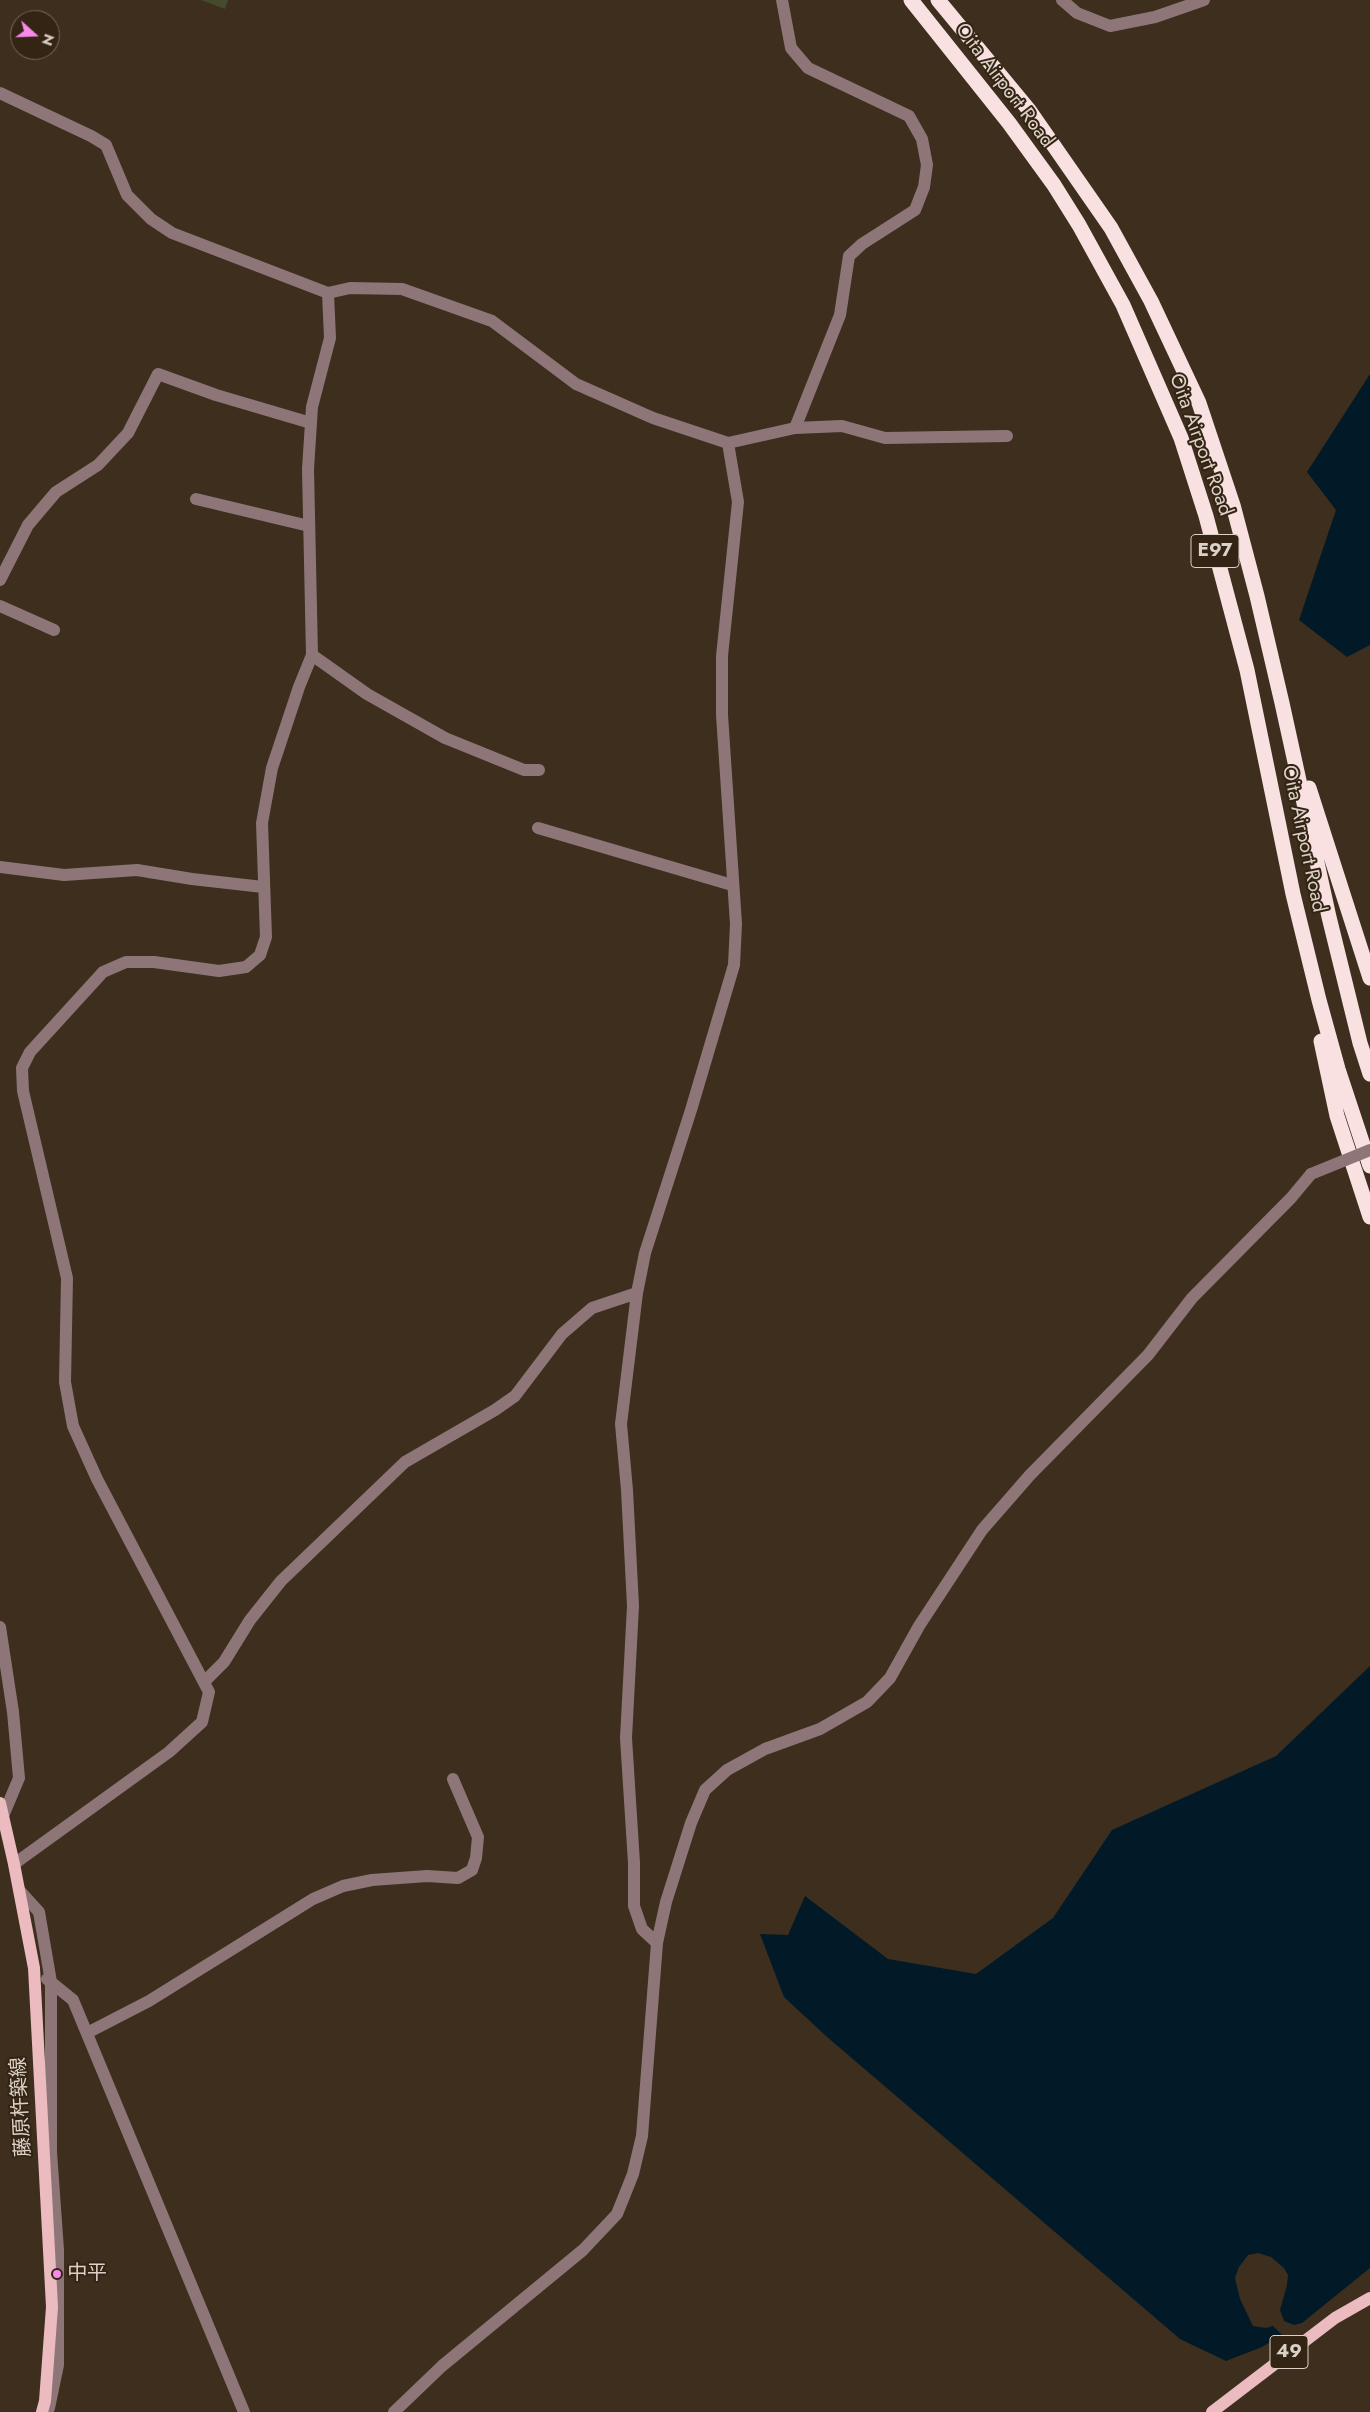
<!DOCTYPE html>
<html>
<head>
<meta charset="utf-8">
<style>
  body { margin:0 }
  #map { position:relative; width:1370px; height:2412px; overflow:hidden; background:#3d2e1e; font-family:Jost,sans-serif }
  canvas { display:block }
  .north { position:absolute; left:10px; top:10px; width:50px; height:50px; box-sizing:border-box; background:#332414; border:1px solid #76695c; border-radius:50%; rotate:110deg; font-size:14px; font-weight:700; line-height:20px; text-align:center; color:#dbd1c7 }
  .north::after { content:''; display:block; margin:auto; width:18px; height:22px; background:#f888ea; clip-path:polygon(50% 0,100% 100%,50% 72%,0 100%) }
</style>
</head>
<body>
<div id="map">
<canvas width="1370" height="2412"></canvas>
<div class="north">N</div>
</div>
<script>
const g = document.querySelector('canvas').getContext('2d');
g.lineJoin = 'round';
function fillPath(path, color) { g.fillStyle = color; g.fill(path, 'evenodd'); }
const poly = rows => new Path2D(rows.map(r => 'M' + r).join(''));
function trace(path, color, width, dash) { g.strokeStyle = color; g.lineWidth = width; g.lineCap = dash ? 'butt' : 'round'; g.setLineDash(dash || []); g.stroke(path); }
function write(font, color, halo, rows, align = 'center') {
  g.font = font + ' Jost,"Noto Sans JP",sans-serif'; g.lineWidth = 4; g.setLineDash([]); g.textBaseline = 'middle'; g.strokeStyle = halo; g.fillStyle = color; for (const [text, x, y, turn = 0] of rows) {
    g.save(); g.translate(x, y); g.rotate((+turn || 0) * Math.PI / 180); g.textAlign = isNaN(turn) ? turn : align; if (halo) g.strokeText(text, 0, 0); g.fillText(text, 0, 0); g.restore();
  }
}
fillPath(poly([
  [201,0,228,0,225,9]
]), '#444a2c');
fillPath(poly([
  [1370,374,1370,645,1347,657,1299,620,1336,510,1307,472],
  [1370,1666,1370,2268,1302,2323,1294,2325,1284,2321,1280,2310,1287,2285,1288,2275,1284,2268,1271,2257,1258,2253,1248,2255,1239,2267,1235,2278,1240,2299,1253,2326,1266,2328,1273,2326,1282,2335,1262,2347,1226,2361,1180,2339,826,2036,784,1997,760,1934,788,1935,805,1896,888,1959,976,1974,1053,1918,1112,1830,1276,1756]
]), '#021a27');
trace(poly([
  [782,0,791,48,808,68,909,116,922,139,927,165,924,187,915,210,862,244,849,256,840,315,795,428],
  [1062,0,1077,13,1110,26,1155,17,1204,0],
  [0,93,91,136,106,145,127,195,151,219,172,233,328,293,350,288,402,289,492,321,576,384,653,418,728,443,795,428,842,426,885,438,1007,436],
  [196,499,309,526],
  [0,580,28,525,56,492,98,465,128,433,158,374,216,395,311,423],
  [0,606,54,630],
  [312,655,367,694,445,738,524,770,539,770],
  [538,828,732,885],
  [0,867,64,875,137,870,192,879,263,887],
  [0,1627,13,1712,19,1778,3,1816],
  [204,1682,224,1662,250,1620,281,1581,405,1462,495,1410,515,1396,562,1334,592,1308,637,1293],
  [14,1864,169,1752,202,1722,209,1692,97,1479,73,1426,65,1382,67,1278,23,1091,22,1068,30,1052,103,972,126,962,154,962,219,971,246,967,260,955,266,937,262,823,272,768,299,687,312,655,308,469,312,407,330,338,328,293],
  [19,1890,39,1912,51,1982,51,2152,58,2250,58,2365,49,2408],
  [657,1943,642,1929,634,1906,634,1863,626,1738,633,1606,627,1490,621,1424,637,1293,645,1253,691,1110,734,965,736,924,722,715,722,656,738,502,728,443],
  [47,1979,73,2000,244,2412],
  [87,2033,149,2001,313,1899,343,1886,372,1880,427,1876,458,1878,472,1870,476,1858,478,1837,453,1779],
  [394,2412,442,2366,583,2250,617,2214,633,2174,642,2136,657,1943,666,1902,691,1823,705,1790,727,1770,765,1749,820,1729,867,1702,890,1678,919,1626,982,1530,1030,1475,1148,1355,1192,1298,1291,1198,1311,1174]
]), '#8e7678', 12);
trace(poly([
  [0,1803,14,1864,34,1968,52,2307,45,2401,42,2412],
  [1212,2412,1335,2318,1370,2298]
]), '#ecbbbf', 12);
trace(poly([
  [911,0,1009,123,1054,185,1079,225,1123,305,1181,438,1206,516,1247,670,1293,894,1319,1000,1338,1069,1370,1166],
  [938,0,1029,110,1111,228,1151,301,1199,403,1233,505,1257,596,1282,703,1329,917,1360,1043,1370,1074],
  [1309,788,1370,978],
  [1321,1041,1337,1116,1370,1217]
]), '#f9e1e2', 15);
trace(poly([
  [1311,1174,1370,1150]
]), '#8e7678', 12);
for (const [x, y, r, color] of [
  [57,2274,5,"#f888ea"]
]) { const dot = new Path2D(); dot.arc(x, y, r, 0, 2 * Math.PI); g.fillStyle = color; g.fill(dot); trace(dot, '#332414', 2); }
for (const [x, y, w] of [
  [1215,551,48],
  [1289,2352,38]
]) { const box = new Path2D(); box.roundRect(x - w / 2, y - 16.5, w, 33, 4); g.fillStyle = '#332414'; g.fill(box); trace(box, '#dbd1c7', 1); }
write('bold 19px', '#dbd1c7', null, [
  ["E97",1215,551],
  ["49",1289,2352]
]);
write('20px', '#dbd1c7', '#332414', [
  ["Oita Airport Road",1004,86,53],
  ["Oita Airport Road",1200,445,70],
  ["Oita Airport Road",1303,839,78],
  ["藤原杵築線",22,2107,-93]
]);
write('20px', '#dbd1c7', '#332414', [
  ["中平",67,2274]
], 'left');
</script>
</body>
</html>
